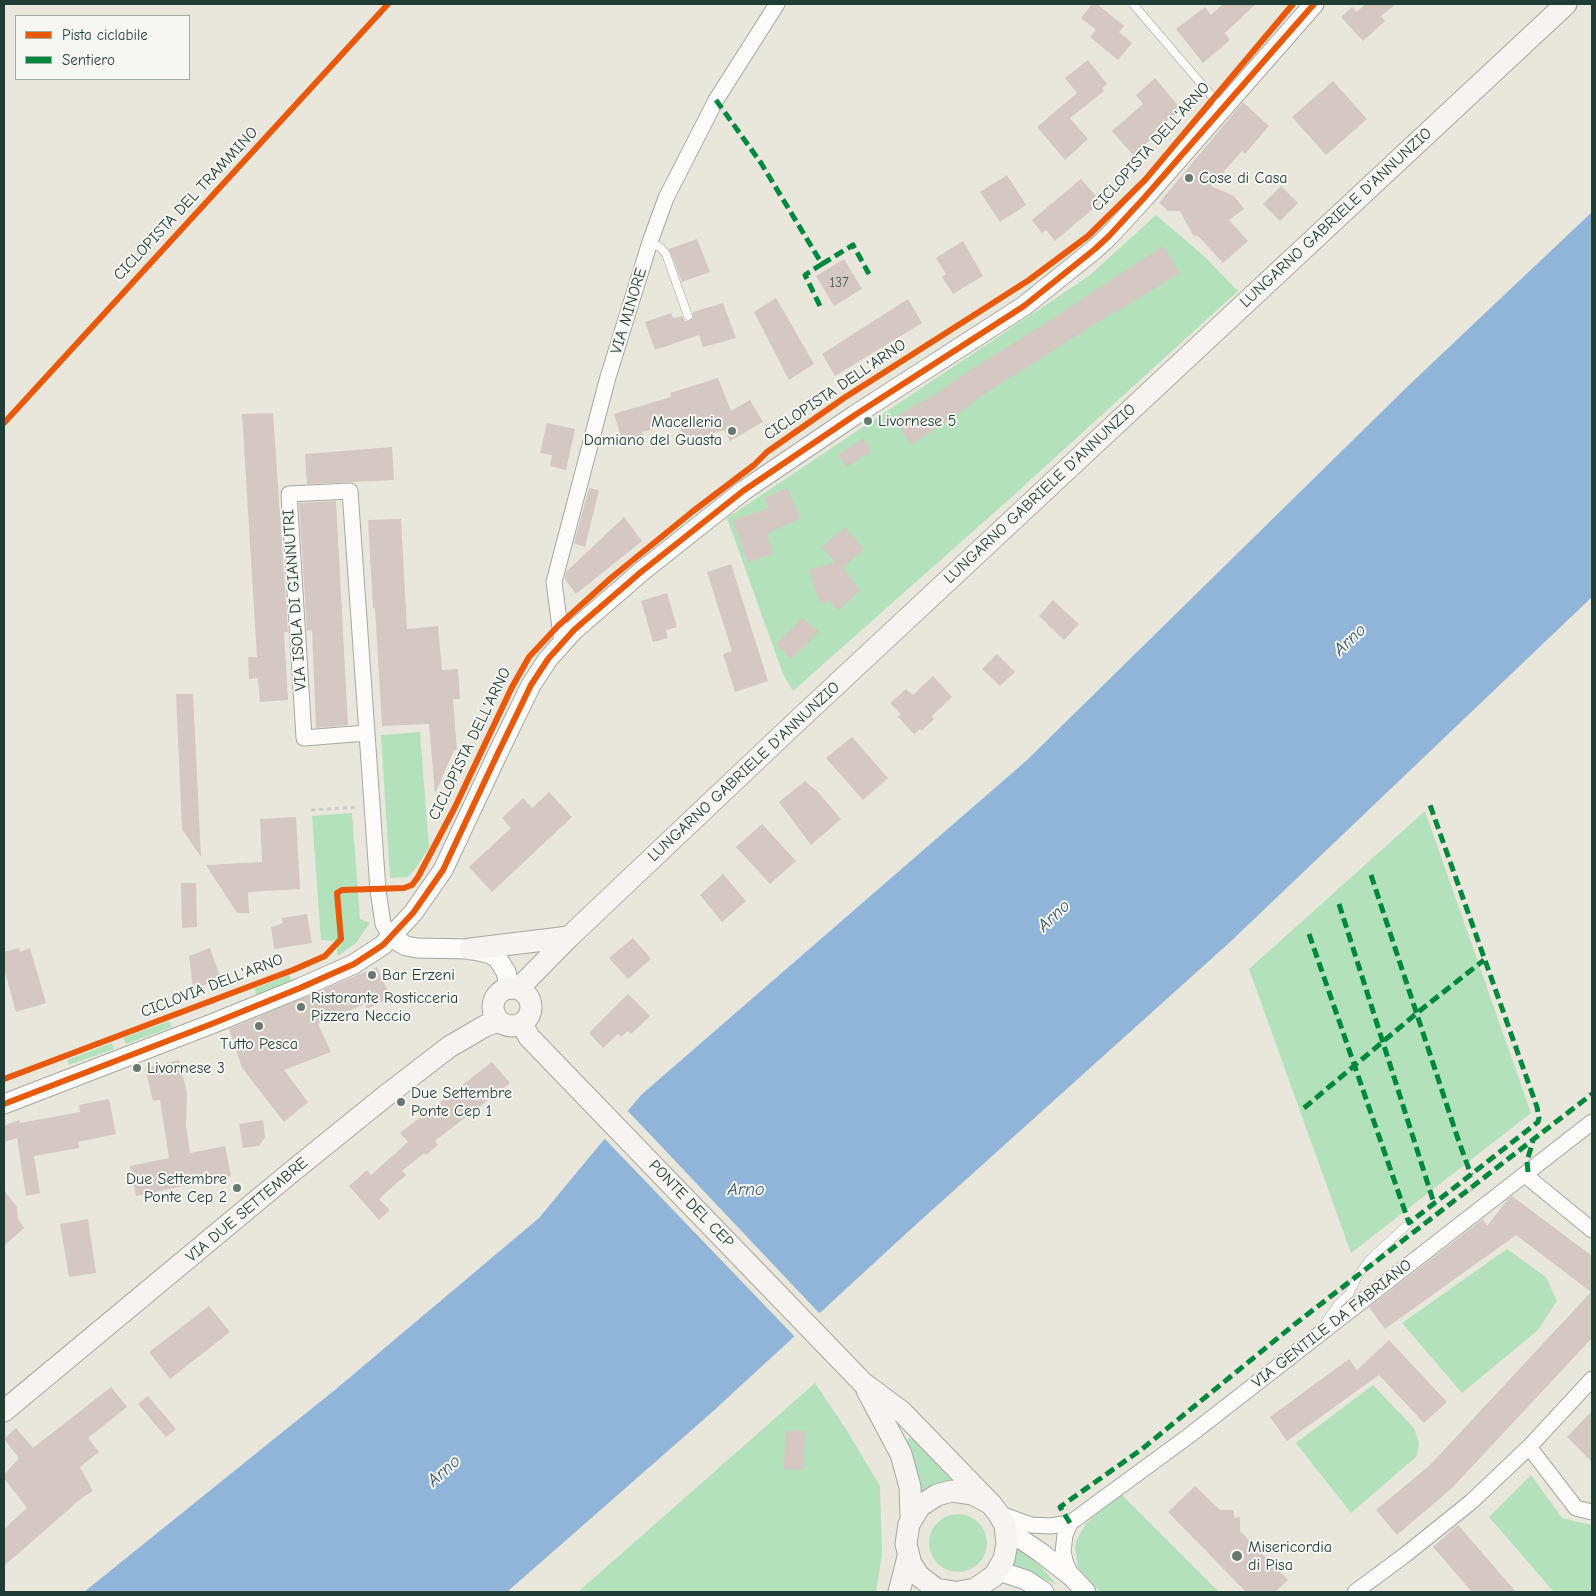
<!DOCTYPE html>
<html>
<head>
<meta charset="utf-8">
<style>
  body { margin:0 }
  #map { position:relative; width:1596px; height:1596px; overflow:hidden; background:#e9e7dc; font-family:"Comic Neue",sans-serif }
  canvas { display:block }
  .frame { position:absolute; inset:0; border:5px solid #1f3d34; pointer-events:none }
  .legend { position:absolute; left:15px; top:15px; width:175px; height:65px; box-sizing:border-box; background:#f6f6f2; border:1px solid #a0aca6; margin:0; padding:6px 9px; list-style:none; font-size:15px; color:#1f3d34 }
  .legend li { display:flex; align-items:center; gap:10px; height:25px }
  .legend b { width:25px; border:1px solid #a0aca6 }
</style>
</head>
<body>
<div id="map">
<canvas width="1596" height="1596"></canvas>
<div class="frame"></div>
<ul class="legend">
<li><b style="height:6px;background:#e8590c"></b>Pista ciclabile</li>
<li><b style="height:6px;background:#00873e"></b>Sentiero</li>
</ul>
</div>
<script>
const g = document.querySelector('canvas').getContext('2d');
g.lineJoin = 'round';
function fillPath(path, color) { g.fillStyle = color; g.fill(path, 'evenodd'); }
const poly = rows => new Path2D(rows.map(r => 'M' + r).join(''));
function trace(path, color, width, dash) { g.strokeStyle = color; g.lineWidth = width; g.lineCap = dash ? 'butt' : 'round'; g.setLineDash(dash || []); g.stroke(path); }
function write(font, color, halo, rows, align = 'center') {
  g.font = font + ' "Comic Neue",sans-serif'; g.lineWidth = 4; g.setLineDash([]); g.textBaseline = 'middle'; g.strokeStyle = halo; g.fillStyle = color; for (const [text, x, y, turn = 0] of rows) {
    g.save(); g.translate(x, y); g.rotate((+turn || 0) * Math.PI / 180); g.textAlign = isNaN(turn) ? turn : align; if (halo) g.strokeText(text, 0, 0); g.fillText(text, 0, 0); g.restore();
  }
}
fillPath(poly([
  [1156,215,1204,256,1238,291,1005,503,793,691,783,674,727,518,1089,276],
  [420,732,429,848,416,868,408,877,390,878,381,735],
  [1425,811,1531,1113,1351,1253,1249,969],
  [352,813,360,919,370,923,356,943,338,956,335,941,321,940,312,816],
  [289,975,292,981,257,995,254,989],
  [169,1021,172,1027,126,1044,123,1038],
  [112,1043,114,1049,69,1065,67,1060],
  [1507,1249,1546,1277,1557,1301,1538,1330,1462,1393,1402,1323],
  [815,1383,848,1432,880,1486,882,1555,876,1592,578,1592],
  [1373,1385,1414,1428,1419,1443,1418,1450,1416,1457,1351,1513,1296,1443],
  [916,1434,961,1485,922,1499,918,1478,906,1440],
  [1531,1475,1562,1518,1592,1525,1592,1592,1554,1592,1489,1517],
  [1121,1494,1219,1592,1100,1592,1078,1567,1075,1548,1076,1541,1086,1523],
  '929 1543a29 29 0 1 1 58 0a29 29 0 1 1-58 0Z',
  [1015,1547,1038,1563,1056,1584,1011,1564]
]), '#b3e1bb');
fillPath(poly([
  [1592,212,1592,597,1229,943,910,1230,710,1414,507,1592,84,1592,336,1389,539,1218,641,1095,1026,761,1408,386]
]), '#91b5d8');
fillPath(poly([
  [626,1109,821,1315,796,1338,603,1137]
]), '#e9e7dc');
fillPath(poly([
  [1092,4,1097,4,1124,26,1119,32,1132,43,1118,60,1090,37,1096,30,1081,18],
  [1223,4,1256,4,1225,33,1230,40,1203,63,1176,29,1205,7,1211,15],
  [1365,4,1396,4,1381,16,1385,21,1363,41,1341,17,1352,7,1357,12],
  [1088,60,1107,84,1102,88,1104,91,1070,118,1088,139,1065,160,1037,127,1077,93,1065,78],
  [1155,78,1181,109,1154,132,1156,135,1133,155,1112,131,1143,104,1136,95],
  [1333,81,1367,119,1326,155,1292,117],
  [1243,102,1269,126,1245,154,1242,151,1211,186,1234,196,1244,209,1229,220,1248,241,1223,263,1198,236,1193,235,1180,211,1168,211,1159,203],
  [1007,175,1026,205,1000,222,980,192],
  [1081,179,1101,202,1055,241,1046,230,1042,233,1032,220],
  [1281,186,1298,203,1280,221,1263,204],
  [697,239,710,272,682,282,669,249],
  [963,241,983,276,953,294,942,277,946,274,936,258],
  [1163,246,1180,273,1115,313,1114,312,972,402,973,404,911,445,894,418,922,401,923,402,969,371,1065,311,1065,310],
  [844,259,862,289,834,306,816,276],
  [776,298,814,364,789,380,754,312],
  [908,299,922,323,835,376,822,354],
  [723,303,736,338,703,347,699,335,655,350,645,322,671,313,673,318,682,316,685,321,689,321,693,317,693,312],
  [718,378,731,411,750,400,763,422,730,441,724,430,685,442,678,421,642,432,645,440,624,446,614,414,671,397,670,393],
  [273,413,288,632,284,632,288,700,260,702,258,678,249,679,248,657,257,657,242,414],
  [547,423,575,429,566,470,550,466,552,455,540,453],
  [863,438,871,451,847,467,838,455],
  [392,447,394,480,307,484,305,454],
  [589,488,599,490,585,547,574,543],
  [787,488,801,518,767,534,773,554,748,562,733,520,769,508,764,498],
  [336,501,348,725,316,728,312,630,307,631,299,503],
  [624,517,642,541,576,594,565,579,566,572],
  [401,519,407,629,438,626,442,670,458,669,460,699,453,699,457,750,454,750,435,794,429,724,382,726,375,608,373,608,368,520],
  [845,527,864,549,843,568,860,590,839,610,829,601,820,604,809,570,835,562,822,547],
  [731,564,768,681,735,692,723,654,732,651,707,572],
  [667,593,677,627,666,630,668,638,653,642,641,601],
  [1053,600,1079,624,1064,640,1039,616],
  [803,618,819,632,791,659,776,644],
  [997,654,1015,672,1000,686,982,669],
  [933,676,952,697,932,716,934,719,921,731,920,729,914,734,898,717,901,714,890,703,906,689,913,695],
  [176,694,193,694,201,857,182,829],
  [852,737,888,778,863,800,826,758],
  [805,781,817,791,841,819,811,845,779,802],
  [549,792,572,817,492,892,469,867,511,828,502,818,523,798,532,808],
  [296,817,300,889,248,892,249,913,237,913,206,865,262,862,260,819],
  [762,824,796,861,770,884,736,847],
  [723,874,746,901,722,922,700,895],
  [181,883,196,883,197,927,182,928],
  [307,914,312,943,274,949,271,927,283,923,282,918],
  [633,938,651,959,628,979,609,958],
  [19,948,20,952,30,948,46,1003,16,1012,4,968,4,952],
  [210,948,221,980,193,988,189,956],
  [377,967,391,998,367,1009,365,1004,318,1024,331,1052,284,1070,308,1102,284,1122,242,1068,229,1029],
  [628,994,650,1016,631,1034,628,1031,621,1037,618,1034,603,1048,589,1033],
  [179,1060,187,1093,186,1125,190,1153,225,1146,231,1176,136,1196,130,1166,169,1158,160,1100,153,1101,145,1068],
  [492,1062,510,1083,435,1141,438,1145,426,1155,424,1153,402,1171,406,1175,379,1199,390,1210,379,1220,349,1186,367,1170,371,1175,408,1142,400,1133],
  [109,1099,116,1134,78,1142,79,1148,34,1156,40,1193,26,1196,17,1138,4,1142,4,1126,19,1120,20,1123,80,1112,79,1105],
  [263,1120,265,1137,259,1146,243,1148,239,1124],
  [4,1190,17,1207,18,1219,24,1228,4,1246],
  [1512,1196,1592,1256,1592,1338,1452,1488,1397,1535,1376,1510,1430,1465,1591,1292,1516,1235,1385,1329,1369,1307,1483,1219,1487,1226,1507,1200],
  [88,1219,96,1273,69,1277,60,1224],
  [209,1306,230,1332,170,1379,149,1352],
  [1389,1340,1447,1402,1424,1423,1379,1375,1287,1441,1270,1417,1349,1359,1357,1370],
  [111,1387,127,1407,88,1438,99,1452,80,1467,93,1491,83,1497,4,1566,4,1529,27,1508,4,1478,4,1475,19,1458,4,1439,16,1428,33,1448],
  [148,1396,176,1429,166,1437,138,1404],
  [1592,1411,1592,1462,1567,1437],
  [786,1431,805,1431,803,1470,784,1469],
  [1195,1486,1220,1510,1234,1510,1234,1518,1240,1517,1240,1531,1288,1580,1275,1592,1246,1592,1168,1512],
  [1458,1525,1516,1592,1472,1592,1433,1547]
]), '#d5c7c2');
const service = poly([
  [1133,4,1222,108],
  [650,242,661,248,666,254,688,316],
  [1323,1326,1338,1304,1349,1294,1359,1274,1369,1260,1409,1223]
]);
const minor = poly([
  [562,643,554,582,608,377,650,242,666,198,716,100,777,4],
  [366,733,304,738,289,494,350,491,378,890,383,924,391,937],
  [1525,1175,1592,1230],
  [1529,1447,1576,1508,1592,1512],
  [998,1513,1031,1525,1050,1526,1070,1523,1190,1435,1592,1122],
  [1070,1523,1065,1535,1063,1552,1066,1564,1072,1576],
  [1355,1592,1405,1555,1471,1502,1529,1447,1592,1379]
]);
const tertiary = poly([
  [391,937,406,946,417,948,470,949,491,954,498,959,506,972,510,989],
  [4,1104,214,1023,300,988,354,964,383,945,413,913,443,870,498,753,531,685,548,659,574,630,641,572,743,491,855,415,1024,306,1095,249,1109,236,1144,198,1314,4],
  [1006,1529,1040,1552,1072,1577,1086,1592],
  [997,1572,1008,1574,1026,1580,1044,1592]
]);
const secondary = poly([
  [470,949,569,937],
  '493 1007a19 19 0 1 1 38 0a19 19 0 1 1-38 0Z',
  [518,989,569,937,793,725,1566,4],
  [522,1024,529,1037,863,1383,902,1412,991,1504],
  [867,1390,901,1454,910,1487,911,1518],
  [4,1411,289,1174,388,1094,449,1047,485,1026,499,1021],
  [899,1592,908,1557],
  [954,1592,936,1589,919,1576,911,1564,906,1544,909,1524,920,1506,937,1495,952,1491,973,1494,991,1504,998,1513,1005,1525,1007,1544,1004,1559,994,1576,975,1589,959,1592]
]);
trace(service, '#a5a8a1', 9);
trace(minor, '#a5a8a1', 17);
trace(tertiary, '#a5a8a1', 21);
trace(secondary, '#a5a8a1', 23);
trace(poly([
  [311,810,358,807],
  [1470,1188,1474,1194]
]), '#cacdc9', 3, [4, 4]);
trace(service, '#fcfbfa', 8);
trace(minor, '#fcfbfa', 15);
trace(tertiary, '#fcfbfa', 19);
trace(secondary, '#f7f3f0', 21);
trace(poly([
  [716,100,761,163,822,264,805,275,820,306],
  [822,264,853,245,869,274],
  [1371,875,1458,1139,1471,1175],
  [1339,904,1433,1200],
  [1309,934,1409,1223,1538,1122,1539,1118,1537,1107,1430,805],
  [1304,1108,1417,1013,1484,960],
  [1528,1172,1527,1161,1533,1141],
  [1070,1523,1060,1507,1142,1449,1295,1324,1592,1094]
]), '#00873e', 5, [10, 5]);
trace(poly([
  [4,423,388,4],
  [4,1079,293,970,325,956,341,939,337,893,342,890,404,888,412,885,418,877,455,807,512,687,529,657,558,626,611,578,692,512,754,465,767,452,844,398,1029,280,1088,236,1145,180,1293,4],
  [4,1104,214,1023,300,988,354,964,383,945,413,913,443,870,498,753,531,685,548,659,574,630,641,572,743,491,855,415,1024,306,1095,249,1109,236,1144,198,1314,4]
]), '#e8590c', 6);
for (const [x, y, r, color] of [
  [1189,178,5,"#66786f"],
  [868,421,5,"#66786f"],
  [732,431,5,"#66786f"],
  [372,975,5,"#66786f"],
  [301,1007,5,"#66786f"],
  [259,1026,5,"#66786f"],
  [137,1068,5,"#66786f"],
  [401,1102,5,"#66786f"],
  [237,1188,5,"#66786f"],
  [1237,1556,6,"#66786f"]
]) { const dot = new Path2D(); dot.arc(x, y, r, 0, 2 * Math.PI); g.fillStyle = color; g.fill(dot); trace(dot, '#f6f6f2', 2); }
write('14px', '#4c6058', null, [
  ["137",839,283]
]);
write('16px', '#1f3d34', '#f6f6f2', [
  ["CICLOPISTA DELL'ARNO",1151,147,-48],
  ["CICLOPISTA DEL TRAMMINO",186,204,-47],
  ["LUNGARNO GABRIELE D'ANNUNZIO",1336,218,-43],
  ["VIA MINORE",629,311,-73],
  ["CICLOPISTA DELL'ARNO",835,390,-34],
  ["LUNGARNO GABRIELE D'ANNUNZIO",1040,494,-43],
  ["VIA ISOLA DI GIANNUTRI",295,600,-94],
  ["CICLOPISTA DELL'ARNO",470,744,-64],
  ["LUNGARNO GABRIELE D'ANNUNZIO",744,772,-43],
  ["CICLOVIA DELL'ARNO",212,986,-21],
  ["PONTE DEL CEP",691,1204,46],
  ["VIA DUE SETTEMBRE",247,1210,-40],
  ["VIA GENTILE DA FABRIANO",1332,1324,-38]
]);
write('16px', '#1f3d34', '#f6f6f2', [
  ["Cose di Casa",1199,178],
  ["Livornese 5",878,421],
  ["Macelleria",722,422,"right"],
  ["Damiano del Guasta",722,440,"right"],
  ["Bar Erzeni",382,975],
  ["Ristorante Rosticceria",311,998],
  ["Pizzera Neccio",311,1016],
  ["Tutto Pesca",259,1044,"center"],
  ["Livornese 3",147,1068],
  ["Due Settembre",411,1093],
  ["Ponte Cep 1",411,1111],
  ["Due Settembre",227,1179,"right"],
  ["Ponte Cep 2",227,1197,"right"],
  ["Misericordia",1248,1547],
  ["di Pisa",1248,1565]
], 'left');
write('italic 18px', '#365a65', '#f6f6f2', [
  ["Arno",1350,640,-43],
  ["Arno",1054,916,-43],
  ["Arno",746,1190],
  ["Arno",444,1471,-42]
]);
</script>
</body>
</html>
